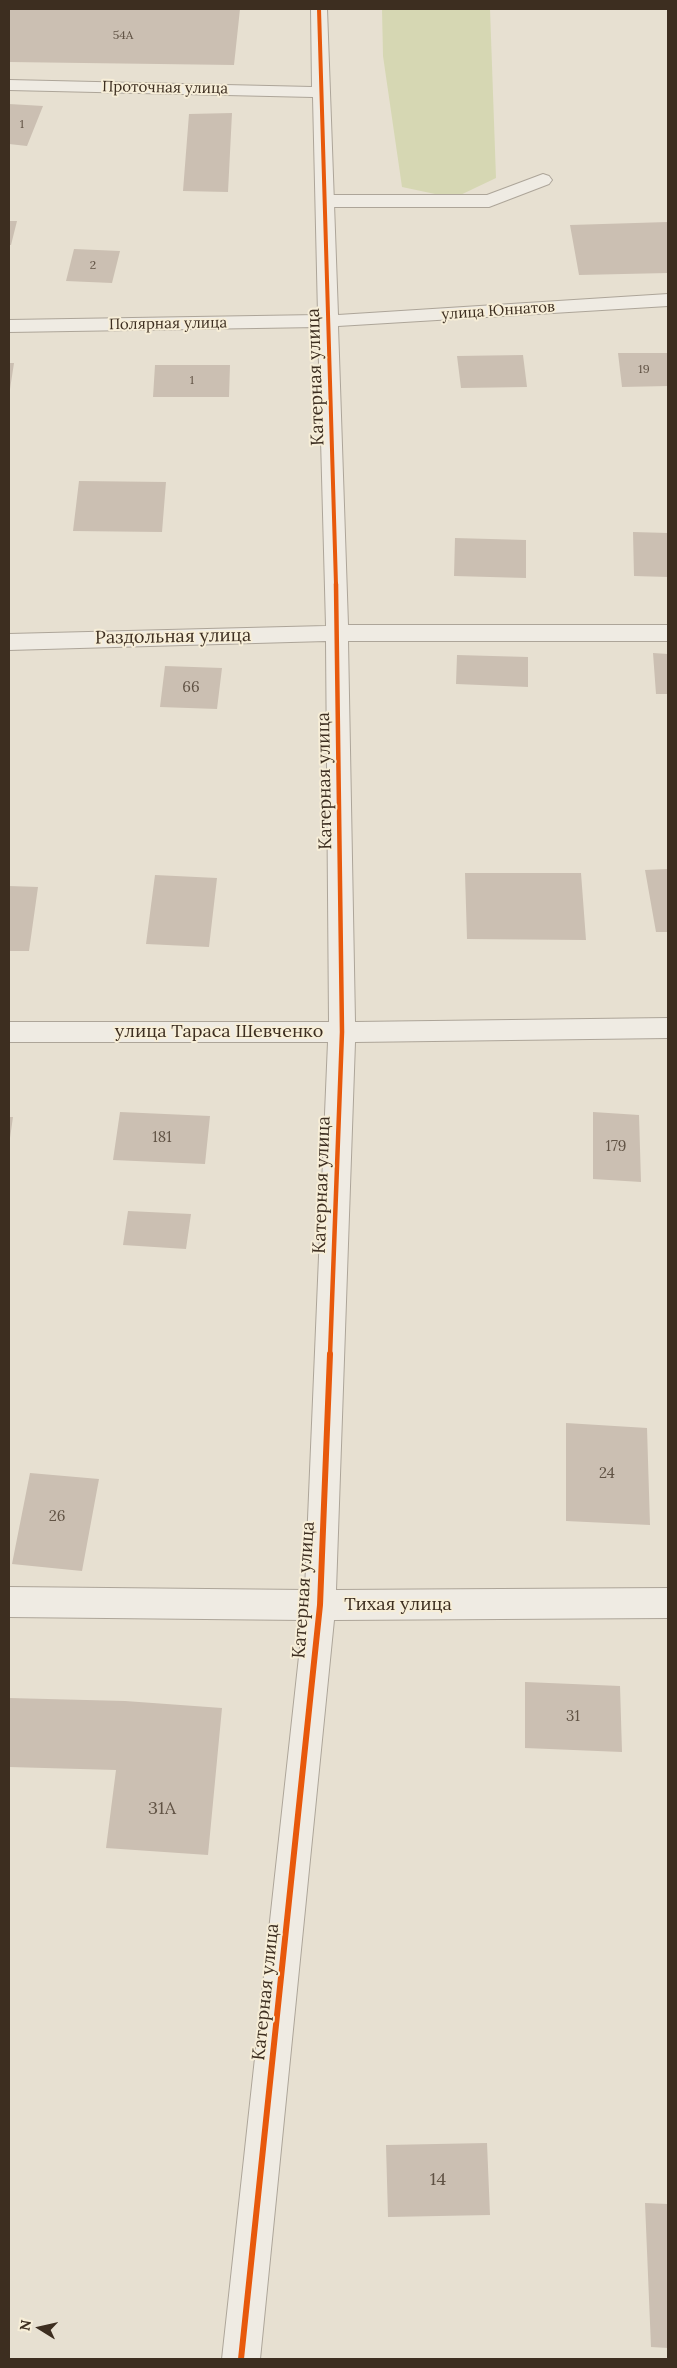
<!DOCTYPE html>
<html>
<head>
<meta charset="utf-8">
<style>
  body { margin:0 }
  #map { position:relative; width:677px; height:2368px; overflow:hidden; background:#e7e0d1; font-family:Lora,serif }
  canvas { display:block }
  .frame { position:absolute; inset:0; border:10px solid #3d2e20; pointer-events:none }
  .north { position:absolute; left:15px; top:2303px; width:50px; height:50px; -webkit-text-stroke:4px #f7eed8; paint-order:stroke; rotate:280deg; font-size:14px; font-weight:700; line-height:20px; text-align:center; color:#3d2e20 }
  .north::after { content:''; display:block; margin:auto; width:18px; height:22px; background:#3d2e20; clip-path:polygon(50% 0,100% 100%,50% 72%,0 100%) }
</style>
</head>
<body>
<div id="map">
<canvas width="677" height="2368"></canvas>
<div class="frame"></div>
<div class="north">N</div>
</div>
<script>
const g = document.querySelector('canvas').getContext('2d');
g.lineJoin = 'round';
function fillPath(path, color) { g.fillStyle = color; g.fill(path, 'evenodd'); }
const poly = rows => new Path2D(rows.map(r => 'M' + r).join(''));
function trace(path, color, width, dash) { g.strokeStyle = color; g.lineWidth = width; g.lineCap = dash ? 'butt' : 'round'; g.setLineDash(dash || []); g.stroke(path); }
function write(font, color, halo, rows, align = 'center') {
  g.font = font + ' Lora,serif'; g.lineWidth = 4; g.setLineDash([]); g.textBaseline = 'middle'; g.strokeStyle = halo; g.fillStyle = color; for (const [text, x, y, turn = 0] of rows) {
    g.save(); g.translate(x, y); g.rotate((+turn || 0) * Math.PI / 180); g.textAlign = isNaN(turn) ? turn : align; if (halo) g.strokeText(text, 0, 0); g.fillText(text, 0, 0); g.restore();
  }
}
fillPath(poly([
  [382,9,490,9,496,178,454,198,402,187,383,56]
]), '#d6d7b3');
fillPath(poly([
  [9,9,240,9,234,65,9,62],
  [9,104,43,106,27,146,9,144],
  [232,113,228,192,183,191,189,114],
  [9,221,17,221,11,245,9,245],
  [668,222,668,273,579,275,570,225],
  [74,249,120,251,112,283,66,281],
  [618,353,668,353,668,386,622,387],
  [523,355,527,387,461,388,457,356],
  [9,363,14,363,10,389,9,389],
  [155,365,230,365,229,397,153,397],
  [79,481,166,482,162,532,73,531],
  [633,532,668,533,668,577,634,576],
  [455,538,526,540,526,578,454,576],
  [653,653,668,654,668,694,656,694],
  [457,655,528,657,528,687,456,684],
  [165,666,222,668,217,709,160,707],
  [668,869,668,932,656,932,645,870],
  [465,873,581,873,586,940,467,939],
  [155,875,217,878,209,947,146,944],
  [9,886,38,887,29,951,9,951],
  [120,1112,210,1116,205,1164,113,1160],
  [593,1112,639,1115,641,1182,593,1179],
  [9,1117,13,1117,10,1138,9,1138],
  [128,1211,191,1214,186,1249,123,1245],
  [566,1423,647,1428,650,1525,566,1521],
  [30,1473,99,1479,82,1571,12,1564],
  [525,1682,620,1686,622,1752,525,1748],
  [9,1698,125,1701,222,1708,208,1855,106,1848,116,1770,9,1767],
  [487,2143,490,2215,388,2217,386,2145],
  [645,2203,668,2204,668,2348,651,2347]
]), '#cbbfb2');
const service = poly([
  [543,174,549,176,552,180,549,184,489,207,325,207,318,205,316,201,318,197,325,195,487,195,543,174]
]);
const minor = poly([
  [311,9,327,9,338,315,668,294,668,306,338,326,348,625,668,625,668,641,348,641,355,1022,668,1018,668,1038,355,1042,336,1590,668,1588,668,1618,334,1620,260,2359,222,2359,303,1620,9,1617,9,1587,305,1590,328,1042,9,1042,9,1022,329,1022,326,641,9,650,9,634,326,626,318,327,9,332,9,320,318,315,313,97,9,90,9,80,312,87,311,9]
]);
trace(service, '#ada599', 2);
trace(minor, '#ada599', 2);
fillPath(service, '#efebe3');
fillPath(minor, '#efebe3');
trace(poly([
  [319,9,336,585]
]), '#e8590c', 4);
trace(poly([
  [330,1355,342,1032,336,584]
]), '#e8590c', 4.5);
trace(poly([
  [241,2359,320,1605,330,1354]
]), '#e8590c', 6);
write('12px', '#605244', null, [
  ["54А",123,36],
  ["1",22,125],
  ["2",93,266],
  ["19",644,370],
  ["1",192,381]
]);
write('15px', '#3d2e20', '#f7eed8', [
  ["Проточная улица",165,88,1],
  ["улица Юннатов",498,311,-4],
  ["Полярная улица",168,324,-1]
]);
write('15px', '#605244', null, [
  ["66",191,688],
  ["181",162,1138],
  ["179",616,1147],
  ["24",607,1474],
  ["26",57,1517],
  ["31",573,1717]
]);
write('18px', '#3d2e20', '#f7eed8', [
  ["Катерная улица",316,377,-92],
  ["Раздольная улица",173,637,-1],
  ["Катерная улица",325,781,-91],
  ["улица Тараса Шевченко",219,1032],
  ["Катерная улица",322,1185,-88],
  ["Катерная улица",304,1590,-86],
  ["Тихая улица",398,1605],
  ["Катерная улица",266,1992,-84]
]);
write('18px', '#605244', null, [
  ["31А",162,1809],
  ["14",438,2180]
]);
</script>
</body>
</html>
